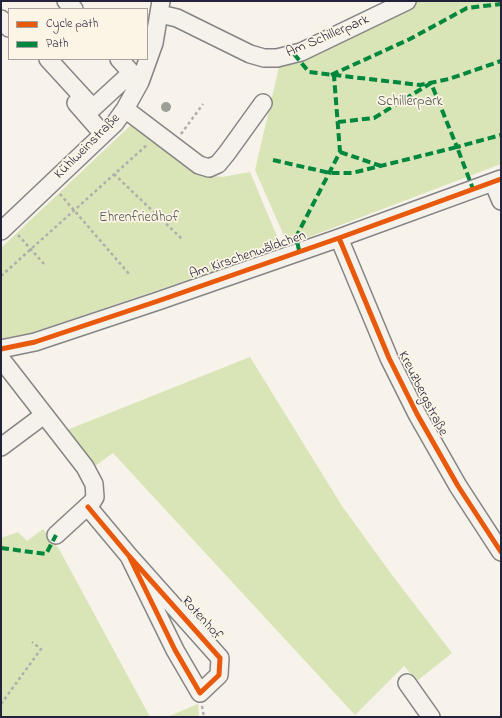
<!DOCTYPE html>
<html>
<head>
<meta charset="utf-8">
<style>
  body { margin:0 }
  #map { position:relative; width:502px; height:718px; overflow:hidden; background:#f7f3ea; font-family:"Indie Flower",sans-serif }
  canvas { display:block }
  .frame { position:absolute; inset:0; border:2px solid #22223b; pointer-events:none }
  .legend { position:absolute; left:8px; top:8px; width:140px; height:52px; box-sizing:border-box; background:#fcf5e5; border:1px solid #a5a1a1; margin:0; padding:5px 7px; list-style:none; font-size:12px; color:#22223b }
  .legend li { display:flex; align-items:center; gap:8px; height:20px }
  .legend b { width:20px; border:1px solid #a5a1a1 }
</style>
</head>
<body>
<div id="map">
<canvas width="502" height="718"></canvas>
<div class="frame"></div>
<ul class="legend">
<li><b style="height:5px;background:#e8590c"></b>Cycle path</li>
<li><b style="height:5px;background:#00873e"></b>Path</li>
</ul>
</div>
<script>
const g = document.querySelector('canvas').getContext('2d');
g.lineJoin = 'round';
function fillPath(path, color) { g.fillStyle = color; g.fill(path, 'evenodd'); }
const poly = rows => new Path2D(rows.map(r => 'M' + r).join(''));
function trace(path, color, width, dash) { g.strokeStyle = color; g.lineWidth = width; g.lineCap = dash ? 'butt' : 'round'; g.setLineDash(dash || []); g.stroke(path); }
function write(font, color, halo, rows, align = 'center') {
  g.font = font + ' "Indie Flower",sans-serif'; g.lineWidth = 3.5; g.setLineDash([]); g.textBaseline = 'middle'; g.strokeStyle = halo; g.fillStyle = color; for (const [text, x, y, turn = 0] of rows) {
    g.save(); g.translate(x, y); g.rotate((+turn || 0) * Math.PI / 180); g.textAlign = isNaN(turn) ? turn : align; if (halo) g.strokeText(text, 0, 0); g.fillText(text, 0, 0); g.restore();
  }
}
fillPath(poly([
  [417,1,501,1,501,164,288,245,255,170,280,63],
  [134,122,208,175,222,177,250,172,282,248,1,343,1,248],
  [250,357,342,506,392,575,452,653,417,681,404,666,355,715,113,453,95,466,67,430],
  [43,529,59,549,150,717,1,717,1,538,18,532,27,541],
  [198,704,199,717,167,717]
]), '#d9e4b7');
const minor = poly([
  [66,1,74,9],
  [160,14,177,18,250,54,264,58,277,58,301,52,407,1],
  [1,19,9,28],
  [48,59,93,108,131,73],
  [119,59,139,81],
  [76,103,103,134],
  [125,109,199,165,209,168,218,164,227,153,263,103],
  [493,182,501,201],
  [1,231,115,123,125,109,140,82,154,43,161,1],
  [339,238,389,358,417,414,458,486,501,552],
  [1,349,35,342,158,301,339,238,501,179],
  [1,359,85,467,94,484,95,497,92,502,56,535],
  [1,447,44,415],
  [88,507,129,556,175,650,200,693,219,675,220,658,129,556],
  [407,683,431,717]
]);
trace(minor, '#868485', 20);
trace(poly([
  [181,134,203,104],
  [114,174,182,239],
  [60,194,130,275],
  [18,235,45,265],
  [1,276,148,144],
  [1,704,41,649,32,642],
  [202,706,204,717]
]), '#b0aead', 2.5, [3, 3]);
trace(minor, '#f5f2ec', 17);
trace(poly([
  [294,54,309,72,420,85,449,79,501,61],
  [331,75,410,39,467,8,501,4],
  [338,122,374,118,431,83,457,147,501,135],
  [340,152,381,166],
  [273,160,330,173,352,173,457,147,473,189],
  [299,250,296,237,340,152,334,76],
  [1,548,46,554,56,535]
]), '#00873e', 4, [8, 4]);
trace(poly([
  [339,238,389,358,417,414,458,486,501,552],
  [1,349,35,342,158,301,339,238,501,179],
  [88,507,129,556,175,650,200,693,219,675,220,658,129,556]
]), '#e8590c', 5);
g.fillStyle = '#9c9e98';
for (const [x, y] of [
  [166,107]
]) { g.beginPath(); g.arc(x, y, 5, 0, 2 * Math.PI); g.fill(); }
write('14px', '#22223b', '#fcf5e5', [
  ["Am Schillerpark",328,37,-23],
  ["Kühlweinstraße",88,147,-45],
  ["Am Kirschenwäldchen",248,256,-19],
  ["Kreuzbergstraße",422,394,63],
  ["Rotenhof",201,619,48]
]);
write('14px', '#525954', '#fcf5e5', [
  ["Schillerpark",410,103],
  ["Ehrenfriedhof",139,219]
]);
</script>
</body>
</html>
